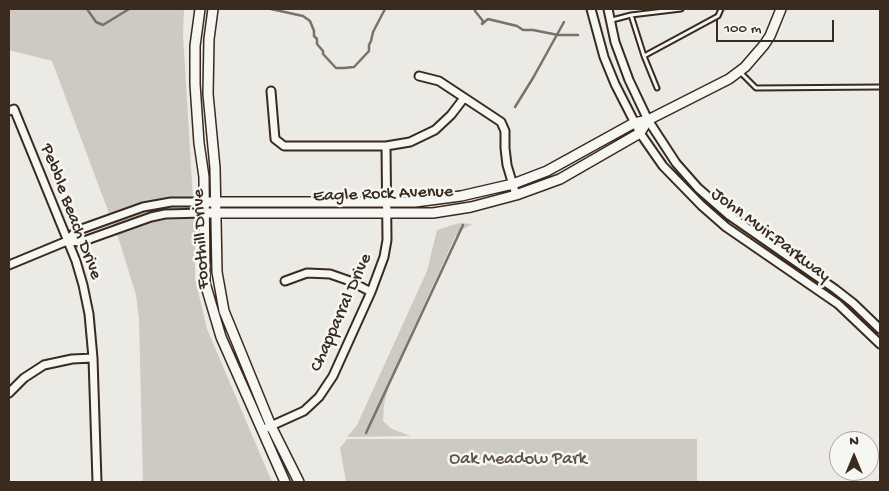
<!DOCTYPE html>
<html>
<head>
<meta charset="utf-8">
<style>
  body { margin:0 }
  #map { position:relative; width:889px; height:491px; overflow:hidden; background:#ebeae5; font-family:"Gochi Hand",sans-serif }
  canvas { display:block }
  .frame { position:absolute; inset:0; border:10px solid #3b2a1e; pointer-events:none }
  .north { position:absolute; left:829px; top:431px; width:50px; height:50px; box-sizing:border-box; background:#f6f6f2; border:1px solid #aba49d; border-radius:50%; rotate:0deg; font-size:14px; font-weight:700; line-height:20px; text-align:center; color:#3b2a1e }
  .north::after { content:''; display:block; margin:auto; width:18px; height:22px; background:#3b2a1e; clip-path:polygon(50% 0,100% 100%,50% 72%,0 100%) }
  .scale { position:absolute; left:716px; top:20px; width:118px; height:22px; box-sizing:border-box; border:2px solid #3b2a1e; border-top:0; padding-left:6px; font-size:15px; line-height:18px; white-space:nowrap; color:#3b2a1e; -webkit-text-stroke:4px #f6f6f2; paint-order:stroke }
</style>
</head>
<body>
<div id="map">
<canvas width="889" height="491"></canvas>
<div class="frame"></div>
<div class="north">N</div>
<div class="scale">100 m</div>
</div>
<script>
const g = document.querySelector('canvas').getContext('2d');
g.lineJoin = 'round';
function fillPath(path, color) { g.fillStyle = color; g.fill(path, 'evenodd'); }
const poly = rows => new Path2D(rows.map(r => 'M' + r).join(''));
function trace(path, color, width, dash) { g.strokeStyle = color; g.lineWidth = width; g.lineCap = dash ? 'butt' : 'round'; g.setLineDash(dash || []); g.stroke(path); }
function write(font, color, halo, rows, align = 'center') {
  g.font = font + ' "Gochi Hand",sans-serif'; g.lineWidth = 5; g.setLineDash([]); g.textBaseline = 'middle'; g.strokeStyle = halo; g.fillStyle = color; for (const [text, x, y, turn = 0] of rows) {
    g.save(); g.translate(x, y); g.rotate((+turn || 0) * Math.PI / 180); g.textAlign = isNaN(turn) ? turn : align; if (halo) g.strokeText(text, 0, 0); g.fillText(text, 0, 0); g.restore();
  }
}
fillPath(poly([
  [9,9,184,9,183,34,195,233,195,278,207,329,272,482,143,482,139,319,136,295,119,240,52,61,9,50],
  [459,223,473,224,463,229,455,237,412,331,389,385,384,404,383,421,392,429,411,436,347,437,357,425,427,271,437,230],
  [347,439,697,439,697,482,346,482,340,448]
]), '#cdcac4');
trace(poly([
  [87,9,96,22,103,25,129,9],
  [271,9,303,16,310,21,314,31,314,36,317,39,317,44,323,51,323,54,336,68,344,68,354,67,369,51,369,45,371,41,373,32,385,9],
  [475,9,475,11,483,21,482,24,488,19,517,26,523,30,533,30,558,35,578,35],
  [515,107,533,78,564,22],
  [366,433,463,225]
]), '#7c7167', 2.5);
const service = poly([
  [612,20,631,15],
  [644,56,631,15,681,9],
  [740,72,756,88,880,87],
  [657,88,644,56,718,16,721,9]
]);
const minor = poly([
  [591,9,604,57,615,84,640,133,663,166,701,205,726,227,838,304,880,344],
  [608,9,615,42,629,80,648,120,676,163,698,188,730,216,835,289,853,303,880,329],
  [419,76,439,81,501,122,505,131,505,148,507,165,516,195],
  [271,91,275,139,284,146,386,146,410,142,435,130,451,115,464,98],
  [9,111,14,109,76,261,83,285,89,314,93,358,97,482],
  [67,241,81,242,151,217,165,214,204,213],
  [9,265,67,241,76,231,143,207,171,202,204,202],
  [285,281,307,273,330,274,350,281,371,292],
  [9,393,24,378,44,365,72,359,93,358],
  [262,430,304,411,319,397,333,376,371,292,384,257,387,240,386,146]
]);
const tertiary = poly([
  [200,9,195,46,195,84,199,143,204,177,205,283,221,337,285,482],
  [213,9,209,39,208,94,215,168,217,272,224,311,271,426,299,482],
  [204,202,415,202,461,196,513,184,547,171,634,123,648,120,729,79,745,67,764,45,770,36,781,9],
  [210,213,433,213,471,207,516,195,560,179,640,133,648,120]
]);
trace(service, '#3b2a1e', 7);
trace(minor, '#3b2a1e', 11);
trace(tertiary, '#3b2a1e', 12);
trace(service, '#f6f6f2', 3);
trace(minor, '#f6f6f2', 7);
trace(tertiary, '#f6f6f2', 9);
write('18px', '#3b2a1e', '#f6f6f2', [
  ["Eagle Rock Avenue",383,195,-2],
  ["Pebble Beach Drive",70,212,69],
  ["John Muir Parkway",770,236,37],
  ["Foothill Drive",202,239,-93],
  ["Chapparral Drive",342,313,-66]
]);
write('18px', '#605248', '#f6f6f2', [
  ["Oak Meadow Park",518,460]
]);
</script>
</body>
</html>
